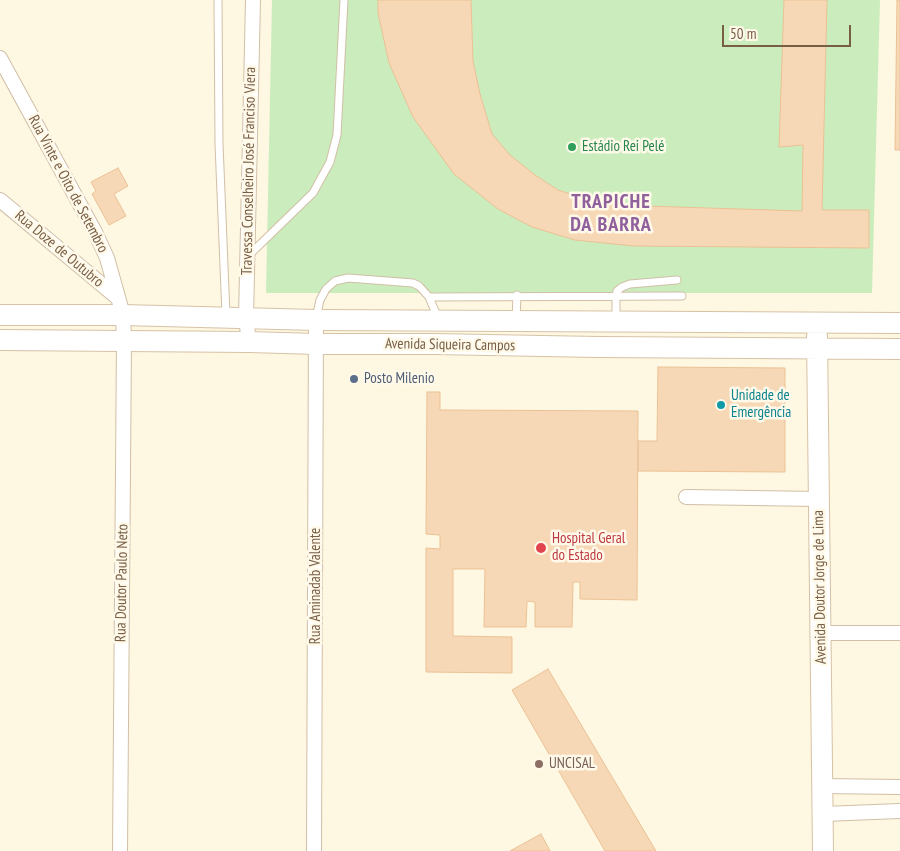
<!DOCTYPE html>
<html>
<head>
<meta charset="utf-8">
<style>
  body { margin:0 }
  #map { position:relative; width:900px; height:851px; overflow:hidden; background:#fef7e1; font-family:"PT Sans Narrow",sans-serif }
  canvas { display:block }
  .scale { position:absolute; left:722px; top:25px; width:129px; height:22px; box-sizing:border-box; border:2px solid #785e45; border-top:0; padding-left:6px; font-size:15px; line-height:18px; white-space:nowrap; color:#785e45; -webkit-text-stroke:4px #fff9e9; paint-order:stroke }
</style>
</head>
<body>
<div id="map">
<canvas width="900" height="851"></canvas>
<div class="scale">50 m</div>
</div>
<script>
const g = document.querySelector('canvas').getContext('2d');
g.lineJoin = 'round';
function fillPath(path, color) { g.fillStyle = color; g.fill(path, 'evenodd'); }
const poly = rows => new Path2D(rows.map(r => 'M' + r).join(''));
function trace(path, color, width, dash) { g.strokeStyle = color; g.lineWidth = width; g.lineCap = dash ? 'butt' : 'round'; g.setLineDash(dash || []); g.stroke(path); }
function write(font, color, halo, rows, align = 'center') {
  g.font = font + ' "PT Sans Narrow",sans-serif'; g.lineWidth = 5; g.setLineDash([]); g.textBaseline = 'middle'; g.strokeStyle = halo; g.fillStyle = color; for (const [text, x, y, turn = 0] of rows) {
    g.save(); g.translate(x, y); g.rotate((+turn || 0) * Math.PI / 180); g.textAlign = isNaN(turn) ? turn : align; if (halo) g.strokeText(text, 0, 0); g.fillText(text, 0, 0); g.restore();
  }
}
fillPath(poly([
  [272,0,880,0,872,293,266,293]
]), '#cbedbe');
const building = poly([
  [378,0,471,0,473,61,480,94,492,134,510,155,535,175,558,190,586,199,614,205,802,211,803,145,779,147,784,0,827,0,822,210,869,210,869,248,634,246,575,240,532,227,498,209,454,174,413,117,389,63,378,13,378,0],
  [897,0,900,0,900,150,895,150,897,0],
  [118,168,128,186,114,194,126,216,109,225,92,194,96,191,91,182,118,168],
  [658,367,785,368,785,472,638,471,638,441,657,441,658,367],
  [427,392,440,392,440,410,638,411,637,600,580,599,580,582,573,582,572,627,535,627,535,602,527,601,526,627,484,627,485,569,453,569,453,636,512,637,512,673,426,672,426,548,440,549,440,535,426,534,427,392],
  [548,669,656,851,605,851,512,690,548,669],
  [541,834,550,851,510,851,541,834]
]);
fillPath(building, '#f7d8b6');
trace(building, '#ebc194', 1);
const lane = poly([
  [218,0,219,144,226,315],
  [249,255,313,193,330,162,337,135,344,0],
  [429,297,682,296],
  [316,318,320,300,326,289,335,281,348,278,413,283,419,286,429,297,438,318],
  [616,319,616,297,617,291,622,287,630,284,677,280],
  [516,320,517,295]
]);
const street = poly([
  [0,58,95,232,107,258,123,315,124,341,120,851],
  [0,200,118,298],
  [249,342,246,318,253,0],
  [686,497,819,499],
  [821,633,900,633],
  [822,786,900,787],
  [823,814,900,811],
  [314,851,316,320]
]);
const secondary = poly([
  [0,315,123,315,316,320,900,323],
  [817,336,823,851],
  [0,340,249,342,317,344,433,344,598,347,900,349]
]);
trace(lane, '#d1bfa7', 9);
trace(street, '#d1bfa7', 16);
trace(secondary, '#d6c2a6', 22);
trace(lane, '#fff', 7);
trace(street, '#fff', 14);
trace(secondary, '#fff', 20);
for (const [x, y, r, color] of [
  [572,147,5,"#2e9e5b"],
  [354,379,5,"#5c6f8a"],
  [721,405,5,"#0f9aa8"],
  [541,548,6,"#e0444e"],
  [539,764,5,"#8d6e63"]
]) { const dot = new Path2D(); dot.arc(x, y, r, 0, 2 * Math.PI); g.fillStyle = color; g.fill(dot); trace(dot, '#fff9e9', 2); }
write('15px', '#27864d', '#fff9e9', [
  ["Estádio Rei Pelé",582,147]
], 'left');
write('15px', '#785e45', '#fff9e9', [
  ["Travessa Conselheiro José Franciso Viera",249,171,-89],
  ["Rua Vinte e Oito de Setembro",68,184,62],
  ["Rua Doze de Outubro",59,249,40],
  ["Avenida Siqueira Campos",450,345,1],
  ["Rua Doutor Paulo Neto",122,583,-89],
  ["Rua Aminadab Valente",316,586,-90],
  ["Avenida Doutor Jorge de Lima",820,587,-91]
]);
write('15px', '#4e5e75', '#fff9e9', [
  ["Posto Milenio",364,379]
], 'left');
write('15px', '#0d838f', '#fff9e9', [
  ["Unidade de",731,396],
  ["Emergência",731,413]
], 'left');
write('15px', '#be3a42', '#fff9e9', [
  ["Hospital Geral",552,539],
  ["do Estado",552,556]
], 'left');
write('15px', '#785e54', '#fff9e9', [
  ["UNCISAL",549,764]
], 'left');
g.letterSpacing = '1px';
write('bold 20px', '#90609d', '#fff9e9', [
  ["TRAPICHE",611,202],
  ["DA BARRA",611,225]
]);
g.letterSpacing = '0px';
</script>
</body>
</html>
